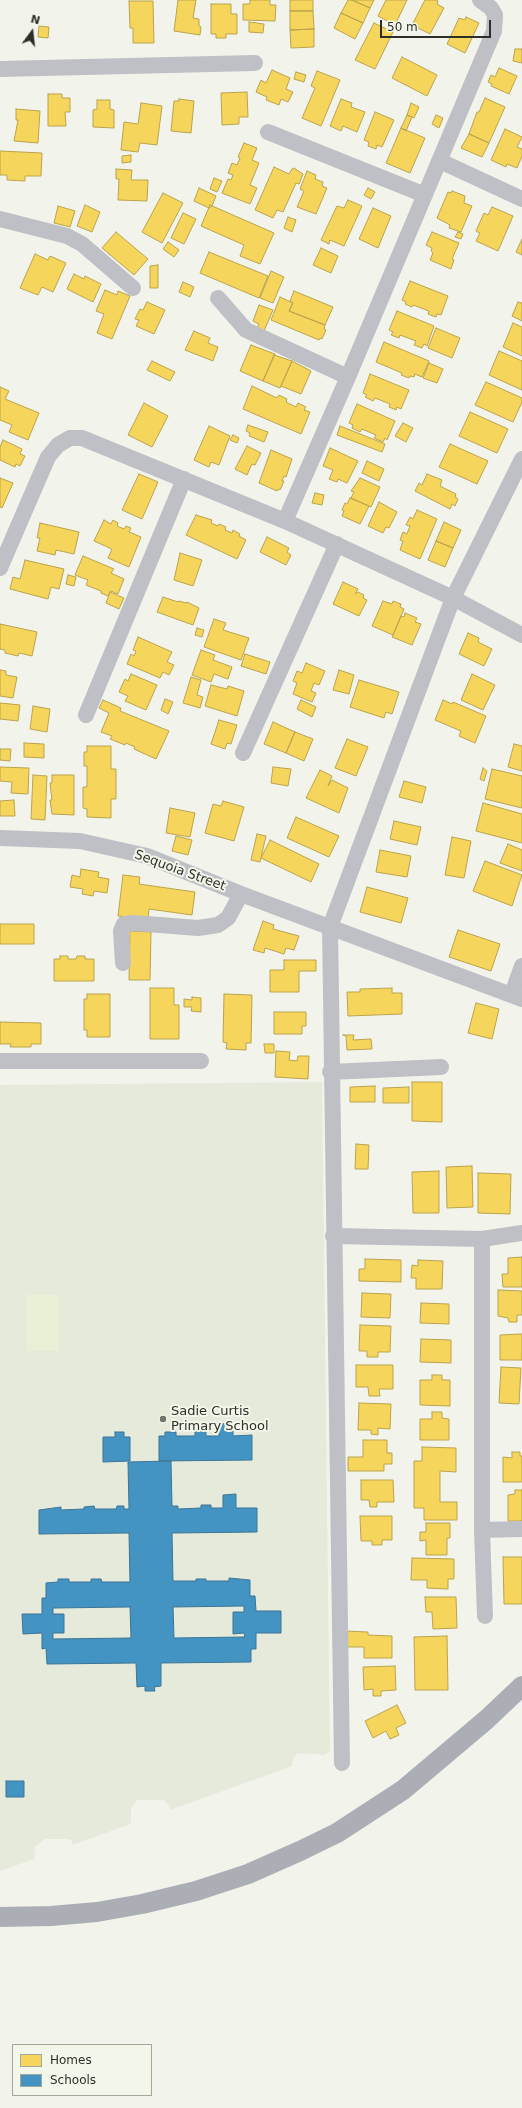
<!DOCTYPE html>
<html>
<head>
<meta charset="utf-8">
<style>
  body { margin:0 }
  #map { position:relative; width:522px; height:2108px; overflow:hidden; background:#f2f4ec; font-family:"DejaVu Sans",sans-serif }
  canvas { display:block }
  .legend { position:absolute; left:12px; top:2044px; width:140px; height:52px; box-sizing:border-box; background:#f3f7e9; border:1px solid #a4a79c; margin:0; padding:5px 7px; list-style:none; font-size:12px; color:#2d2e29 }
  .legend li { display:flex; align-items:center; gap:8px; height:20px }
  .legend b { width:20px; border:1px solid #a4a79c }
  .north { position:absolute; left:12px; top:12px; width:40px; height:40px; -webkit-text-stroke:3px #f3f7e9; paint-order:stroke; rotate:15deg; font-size:11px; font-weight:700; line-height:16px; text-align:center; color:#2d2e29 }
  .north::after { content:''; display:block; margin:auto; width:14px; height:18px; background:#2d2e29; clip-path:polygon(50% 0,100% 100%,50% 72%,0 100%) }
  .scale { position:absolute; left:380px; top:20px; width:111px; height:18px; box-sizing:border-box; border:2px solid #2d2e29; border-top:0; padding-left:5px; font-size:12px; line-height:14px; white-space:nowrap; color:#2d2e29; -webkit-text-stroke:3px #f3f7e9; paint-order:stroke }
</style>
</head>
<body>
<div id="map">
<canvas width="522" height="2108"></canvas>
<ul class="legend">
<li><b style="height:11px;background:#f6d55c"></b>Homes</li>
<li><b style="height:11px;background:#4393c3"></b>Schools</li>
</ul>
<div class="north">N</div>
<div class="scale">50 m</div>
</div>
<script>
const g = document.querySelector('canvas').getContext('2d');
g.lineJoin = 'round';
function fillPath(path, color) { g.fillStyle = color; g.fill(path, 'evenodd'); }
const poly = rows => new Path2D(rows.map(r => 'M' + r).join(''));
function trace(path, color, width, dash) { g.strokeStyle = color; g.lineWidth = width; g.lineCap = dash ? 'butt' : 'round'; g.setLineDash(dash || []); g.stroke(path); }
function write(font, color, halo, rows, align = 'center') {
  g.font = font + ' "DejaVu Sans",sans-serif'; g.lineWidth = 4; g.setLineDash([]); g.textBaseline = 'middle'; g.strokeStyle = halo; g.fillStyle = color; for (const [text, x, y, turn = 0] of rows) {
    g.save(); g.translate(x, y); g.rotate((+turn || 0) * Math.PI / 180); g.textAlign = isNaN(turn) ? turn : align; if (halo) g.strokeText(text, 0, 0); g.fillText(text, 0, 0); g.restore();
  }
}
fillPath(poly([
  [322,1082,330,1752,324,1755,298,1753,293,1758,292,1766,170,1810,169,1806,164,1800,137,1800,131,1809,131,1824,72,1845,72,1841,69,1839,45,1839,35,1847,34,1859,0,1871,0,1085]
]), '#e6eadb');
fillPath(poly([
  [26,1295,59,1295,59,1351,27,1351]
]), '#eaf0d6');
const homes = poly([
  [178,0,196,0,193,18,199,19,199,26,201,27,200,35,174,31,178,0],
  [250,0,270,0,270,5,276,5,275,21,243,20,243,4,250,4,250,0],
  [290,0,313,0,313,11,290,11,290,0],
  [348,0,352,0,370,8,363,23,341,13,348,0],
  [352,0,374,0,370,8,352,0],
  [386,0,407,0,395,25,378,16,386,0],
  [425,0,436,0,438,1,437,4,444,8,430,34,412,25,425,0],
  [129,1,153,1,154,43,133,43,133,28,130,28,129,1],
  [211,4,231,4,231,14,237,14,237,34,226,34,226,38,216,38,216,34,211,34,211,4],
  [290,11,313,11,314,29,290,30,290,11],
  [341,13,363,23,355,39,334,28,341,13],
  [466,17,479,23,465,53,447,44,459,18,465,20,466,17],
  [249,22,264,24,263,33,249,32,249,22],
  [374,23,393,32,375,69,355,60,374,23],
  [39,26,49,27,48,38,38,37,39,26],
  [314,29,314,47,291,48,290,30,314,29],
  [515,49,522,49,522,63,513,61,515,49],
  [402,57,437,75,427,96,392,78,402,57],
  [499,68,517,76,509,94,491,86,492,84,488,82,491,75,495,77,499,68],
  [272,70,290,78,286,89,293,92,288,102,281,99,279,105,266,100,267,97,256,92,261,80,266,83,272,70],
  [317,71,340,80,321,126,302,118,315,88,311,86,317,71],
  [296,72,306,75,304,82,294,79,296,72],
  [247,92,248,117,239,117,239,124,222,125,221,93,247,92],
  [48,94,62,94,62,98,70,98,70,112,65,112,66,126,48,126,48,94],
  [485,98,505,107,489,143,469,134,477,112,479,112,485,98],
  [179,99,194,101,191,133,171,131,174,101,179,101,179,99],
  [341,99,352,103,351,107,365,112,357,132,343,126,341,131,330,126,341,99],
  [97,100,110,100,110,109,114,110,114,128,93,127,93,110,97,109,97,100],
  [141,103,162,106,157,145,140,143,138,152,121,150,124,122,138,124,141,103],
  [411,103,419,107,414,118,407,115,411,103],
  [16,109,40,111,38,143,14,141,18,120,16,120,16,109],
  [375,112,394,120,382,147,377,145,376,149,368,146,369,142,364,140,375,112],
  [407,115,412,117,406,131,401,128,407,115],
  [436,115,443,118,439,128,432,124,436,115],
  [401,128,425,138,410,173,386,163,401,128],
  [505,129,522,137,517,147,522,149,522,156,517,168,507,164,506,167,491,160,505,129],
  [469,134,489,143,482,157,461,148,469,134],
  [244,143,257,148,252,160,259,163,250,185,257,188,250,204,222,193,228,179,231,180,233,175,228,173,232,163,237,165,240,158,238,157,244,143],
  [0,151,42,153,41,176,25,176,25,181,7,180,7,175,0,175,0,151],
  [131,155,131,162,122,163,122,156,131,155],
  [274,167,289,174,292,169,294,168,303,174,299,184,296,183,283,212,277,210,273,218,255,210,274,167],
  [116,169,132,170,131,180,148,180,147,201,118,200,119,179,116,179,116,169],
  [307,171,316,175,315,179,323,182,322,186,327,188,316,214,297,207,304,191,300,189,307,171],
  [214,178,222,181,217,192,210,189,214,178],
  [199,188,216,196,212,206,209,208,194,201,199,188],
  [368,188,375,192,371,199,364,195,368,188],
  [452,191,465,196,464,203,472,206,461,232,449,228,450,225,437,218,448,192,451,193,452,191],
  [163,193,183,203,162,243,142,232,163,193],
  [348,200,362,206,344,246,330,240,329,244,321,240,336,208,337,206,344,208,348,200],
  [85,205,100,212,92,232,77,226,85,205],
  [210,205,274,233,260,264,240,256,244,245,201,226,210,205],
  [58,206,75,211,70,227,54,223,58,206],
  [492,207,513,216,498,251,476,241,480,233,476,231,484,213,488,215,492,207],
  [373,208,391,216,378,248,359,239,373,208],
  [183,213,196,219,184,244,171,238,183,213],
  [288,217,296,220,292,232,284,228,288,217],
  [116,232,148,259,134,275,102,248,116,232],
  [432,232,459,243,452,259,454,260,451,269,430,260,433,253,431,251,432,248,426,245,432,232],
  [458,232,463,234,461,239,455,237,458,232],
  [522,239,522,255,516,252,522,239],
  [168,242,179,250,174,257,163,249,168,242],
  [321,248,338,256,331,273,313,265,321,248],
  [209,252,268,276,259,298,200,273,209,252],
  [35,254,48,260,50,256,66,263,53,292,42,287,38,295,20,288,35,254],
  [158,265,158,288,150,288,150,266,158,265],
  [271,271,284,277,273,303,260,298,271,271],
  [74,274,84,279,85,276,101,284,93,302,67,289,74,274],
  [410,281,448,296,441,315,437,314,436,317,428,314,429,311,413,305,412,307,405,304,406,302,402,300,410,281],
  [183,282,194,287,190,297,179,292,183,282],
  [105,290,117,295,118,291,130,296,112,339,97,333,104,314,96,311,105,290],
  [294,291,333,307,325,325,289,311,293,303,290,301,294,291],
  [280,297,293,303,289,311,325,325,324,329,326,330,322,339,320,338,319,340,271,320,280,297],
  [147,302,165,310,154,334,136,326,139,320,135,319,140,309,143,310,147,302],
  [518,302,522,303,522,321,512,316,518,302],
  [259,305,273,310,264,331,257,328,259,324,253,321,259,305],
  [397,311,434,326,427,346,424,344,422,348,414,345,416,341,400,335,399,338,391,335,393,332,389,330,397,311],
  [513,323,522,327,522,356,503,347,513,323],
  [436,328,460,338,452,358,428,348,436,328],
  [194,331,210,338,208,343,218,347,213,361,185,350,194,331],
  [384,342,429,361,422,377,415,374,414,377,410,376,409,378,401,375,402,373,376,362,384,342],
  [251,345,275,354,263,381,240,371,251,345],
  [499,351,522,361,522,390,489,375,499,351],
  [274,355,292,361,280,388,263,381,274,355],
  [152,361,175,372,170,381,147,370,152,361],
  [292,361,311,371,301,394,281,386,292,361],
  [429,363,443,369,437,383,423,378,429,363],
  [370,374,409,390,401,409,397,407,396,410,389,407,390,404,375,398,373,401,365,397,367,395,363,393,370,374],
  [486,382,522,398,522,402,513,422,475,405,486,382],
  [252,386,277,398,279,395,287,399,286,402,296,407,298,403,306,407,304,410,310,412,301,434,243,409,252,386],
  [0,387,9,391,5,399,39,413,28,440,9,432,12,425,0,420,0,387],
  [144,403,168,416,152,447,128,435,144,403],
  [357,404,395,421,387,440,385,438,383,442,374,438,376,435,362,429,360,432,352,428,353,425,349,423,357,404],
  [470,412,508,429,497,453,459,436,470,412],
  [403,423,413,428,406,442,395,436,403,423],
  [248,425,268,432,264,442,249,436,250,433,246,431,248,425],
  [209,426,230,436,219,465,211,462,209,467,194,460,209,426],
  [340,426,385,444,382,452,337,435,340,426],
  [233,435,239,438,237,443,230,440,233,435],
  [3,440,22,449,20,454,25,456,20,466,16,464,15,467,0,460,0,447,3,440],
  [450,444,488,461,477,484,439,467,450,444],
  [247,446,261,453,255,465,252,464,247,475,235,469,247,446],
  [330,448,358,461,347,483,338,479,337,482,329,479,333,470,323,466,330,448],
  [271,450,292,459,286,477,284,476,282,481,284,481,280,490,278,489,277,491,259,483,271,450],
  [367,461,384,469,379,481,362,473,367,461],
  [139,474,158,482,142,519,122,510,139,474],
  [427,474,442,480,440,486,456,494,455,497,458,499,455,506,452,504,450,509,415,491,419,483,422,485,427,474],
  [0,478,13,483,2,508,0,507,0,478],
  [360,478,380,487,371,507,351,498,354,492,351,491,360,478],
  [315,493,324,495,322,505,312,503,315,493],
  [350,498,369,506,360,524,342,516,344,511,342,510,345,503,347,504,350,498],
  [379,502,397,512,389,528,386,527,383,533,368,526,379,502],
  [417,510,437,519,420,559,400,550,403,541,400,540,403,532,407,534,410,526,406,525,410,517,413,519,417,510],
  [196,515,212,520,211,523,218,526,219,524,226,527,225,530,232,533,233,530,240,534,239,536,246,540,237,559,186,535,196,515],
  [104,520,111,524,113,520,118,523,117,526,124,529,126,526,131,528,129,532,141,537,129,567,108,558,112,549,94,541,104,520],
  [444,522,461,530,453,548,436,541,444,522],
  [40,523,79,532,74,554,56,550,55,555,37,551,40,538,37,538,40,523],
  [267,537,289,548,287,552,291,555,286,565,260,552,267,537],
  [436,541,453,548,445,567,428,560,436,541],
  [180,553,202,560,193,586,174,580,180,553],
  [83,556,114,569,111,573,124,579,118,594,111,591,108,596,101,593,101,591,86,585,88,580,75,575,83,556],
  [25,560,64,569,59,589,51,587,48,599,10,589,13,577,20,579,25,560],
  [68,575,76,577,74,586,66,584,68,575],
  [343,582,358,589,355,594,358,592,364,595,363,598,367,600,359,616,333,604,343,582],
  [110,592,124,598,119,609,106,603,110,592],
  [163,597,178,602,179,601,186,603,187,602,199,608,193,625,157,612,163,597],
  [383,601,392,604,393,601,401,604,400,607,404,609,393,635,372,626,383,601],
  [405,613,417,618,415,622,421,624,412,645,392,637,401,616,404,617,405,613],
  [214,619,226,623,223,630,249,638,241,660,204,647,214,619],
  [0,624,37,632,32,656,19,653,18,656,5,653,5,650,0,649,0,624],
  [197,628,204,630,202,637,195,635,197,628],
  [468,633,479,638,478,642,492,649,484,666,459,654,468,633],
  [138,637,172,652,167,662,174,665,169,675,163,672,160,678,127,664,131,654,134,656,136,651,133,650,138,637],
  [201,650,215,655,213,660,232,667,228,679,214,674,211,682,192,675,201,650],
  [245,654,270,662,266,674,241,666,245,654],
  [306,663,325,671,319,685,314,683,311,691,316,693,312,702,293,694,297,683,293,681,297,671,302,673,306,663],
  [0,670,6,671,6,675,17,677,13,698,0,696,0,670],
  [339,670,354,675,349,694,333,690,339,670],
  [131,674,157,685,146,710,125,701,128,696,119,692,125,679,128,681,131,674],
  [472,674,495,685,483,710,461,700,472,674],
  [191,677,201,680,197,695,203,697,200,708,183,703,191,677],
  [359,680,399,692,392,714,386,712,384,718,350,707,359,680],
  [211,685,227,689,228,686,244,691,237,716,205,706,211,685],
  [165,699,173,702,168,714,161,710,165,699],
  [103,700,121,708,120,711,169,731,156,759,134,749,135,747,126,743,125,745,110,739,112,736,101,732,109,713,99,708,103,700],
  [301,700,316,707,312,717,297,709,301,700],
  [443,700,452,704,453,702,486,716,475,743,459,736,461,731,435,720,443,700],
  [0,703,20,705,18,721,0,719,0,703],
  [33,706,50,709,47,732,30,729,33,706],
  [219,720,237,725,231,744,227,743,225,749,211,744,219,720],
  [273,722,295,732,286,753,264,744,273,722],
  [295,732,313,739,304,761,286,753,295,732],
  [347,739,368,747,356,776,335,768,347,739],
  [24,743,44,744,44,758,24,757,24,743],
  [514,744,522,746,522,771,508,767,514,744],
  [87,746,111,746,111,769,116,769,116,799,111,799,111,818,87,817,87,809,83,808,83,787,87,787,87,766,84,766,84,752,87,752,87,746],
  [0,749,11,749,10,761,0,760,0,749],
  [0,767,29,768,28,794,11,793,12,782,0,781,0,767],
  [273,767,291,769,288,786,271,783,273,767],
  [483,768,487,771,484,781,480,779,483,768],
  [492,769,522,776,522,808,485,799,492,769],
  [320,770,332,776,328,786,332,780,348,788,339,813,306,798,320,770],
  [33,775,47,776,45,820,31,819,33,775],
  [52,775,74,775,74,815,52,814,50,800,52,800,50,783,52,783,52,775],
  [404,781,426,787,422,803,399,797,404,781],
  [14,800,15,816,0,816,0,801,14,800],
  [223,801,244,807,234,841,205,833,213,804,221,806,223,801],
  [483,803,522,814,522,843,476,831,483,803],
  [170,808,195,813,190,837,166,833,170,808],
  [296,817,339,836,329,857,287,838,296,817],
  [394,821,421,827,417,845,390,839,394,821],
  [257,834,266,836,260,862,251,860,257,834],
  [176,836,192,840,188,855,172,851,176,836],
  [452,837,471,841,464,878,445,875,452,837],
  [270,840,319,864,311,882,261,858,270,840],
  [508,844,522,850,522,871,500,863,508,844],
  [380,850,411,856,407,877,376,872,380,850],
  [485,861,522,875,512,906,473,891,485,861],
  [81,869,99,872,98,877,109,879,107,893,94,891,93,896,82,894,83,889,70,887,72,875,80,877,81,869],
  [123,875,140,877,139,884,195,892,192,915,149,909,148,920,118,916,123,875],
  [367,887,408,898,401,923,360,912,367,887],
  [263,921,274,925,273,929,299,936,294,950,286,948,284,954,265,948,264,953,253,950,263,921],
  [0,924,34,924,34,944,0,944,0,924],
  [458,930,500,944,491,971,449,957,458,930],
  [130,931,151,932,150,980,129,980,130,931],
  [60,956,68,956,68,959,76,959,77,956,85,956,85,959,94,959,94,981,54,981,54,959,60,959,60,956],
  [284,960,316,960,316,971,299,971,299,992,270,992,270,970,284,970,284,960],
  [150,988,174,988,174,1005,179,1005,179,1039,150,1039,150,988],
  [392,988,392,993,402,993,402,1014,348,1016,347,992,360,992,360,989,392,988],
  [87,994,110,994,110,1037,87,1037,87,1030,84,1030,84,999,87,999,87,994],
  [224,994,252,995,251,1043,246,1043,246,1050,226,1049,227,1043,223,1042,224,994],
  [192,997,201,998,201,1012,191,1011,192,1007,184,1007,184,999,192,1000,192,997],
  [476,1003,499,1009,492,1039,468,1033,476,1003],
  [274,1012,306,1012,306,1026,302,1026,302,1034,274,1034,274,1012],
  [0,1022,41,1023,41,1044,31,1044,31,1047,10,1047,11,1044,0,1044,0,1022],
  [343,1035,354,1035,353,1040,371,1039,372,1049,347,1050,346,1036,343,1035],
  [264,1044,274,1044,274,1053,265,1053,264,1044],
  [276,1051,290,1052,289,1060,297,1061,298,1056,309,1056,308,1079,275,1077,276,1051],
  [412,1082,442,1082,442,1122,412,1121,412,1082],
  [375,1086,375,1102,350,1102,350,1087,375,1086],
  [409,1087,409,1103,383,1103,383,1088,409,1087],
  [356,1144,369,1145,368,1169,355,1169,356,1144],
  [472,1166,473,1207,447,1208,446,1167,472,1166],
  [439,1171,439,1213,413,1213,412,1172,439,1171],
  [478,1173,511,1174,510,1214,478,1213,478,1173],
  [522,1257,522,1287,503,1287,502,1274,508,1274,508,1258,522,1257],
  [365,1259,401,1260,401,1282,359,1281,359,1269,365,1269,365,1259],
  [418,1260,443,1261,442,1289,416,1289,416,1278,411,1278,412,1265,418,1266,418,1260],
  [498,1290,522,1291,522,1315,517,1315,517,1322,509,1322,508,1318,498,1316,498,1290],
  [362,1293,391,1294,390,1318,361,1317,362,1293],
  [421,1303,449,1304,449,1324,420,1323,421,1303],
  [360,1325,391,1326,390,1352,378,1352,378,1357,367,1357,367,1351,359,1351,360,1325],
  [522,1334,522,1360,500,1360,500,1335,522,1334],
  [421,1339,451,1340,451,1363,420,1362,421,1339],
  [356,1365,393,1365,393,1389,379,1389,380,1396,369,1396,368,1387,356,1387,356,1365],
  [501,1367,521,1368,519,1404,499,1403,501,1367],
  [432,1375,442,1375,442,1380,450,1380,450,1406,420,1405,420,1380,432,1380,432,1375],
  [359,1403,391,1404,390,1429,378,1428,378,1435,371,1434,371,1430,358,1430,359,1403],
  [432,1412,442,1412,442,1418,449,1419,449,1440,420,1440,420,1419,432,1419,432,1412],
  [363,1440,387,1440,387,1453,392,1453,392,1464,384,1464,384,1471,348,1471,348,1457,363,1457,363,1440],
  [422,1447,456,1448,456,1472,440,1471,440,1502,457,1502,457,1520,424,1520,424,1508,414,1508,414,1461,422,1461,422,1447],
  [512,1452,520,1452,520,1456,522,1456,522,1482,503,1482,503,1457,512,1458,512,1452],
  [361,1480,393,1480,394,1502,377,1502,377,1507,370,1507,369,1500,361,1500,361,1480],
  [515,1490,522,1490,522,1521,508,1521,508,1495,515,1494,515,1490],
  [360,1516,392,1516,392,1540,382,1540,382,1545,372,1545,372,1541,361,1541,360,1516],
  [426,1523,450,1523,450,1538,447,1538,447,1555,426,1555,426,1540,420,1541,420,1532,426,1532,426,1523],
  [503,1557,522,1557,522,1604,504,1604,503,1557],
  [412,1558,454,1559,454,1579,448,1579,448,1589,427,1588,427,1580,411,1580,412,1558],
  [425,1597,456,1597,457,1628,433,1629,432,1612,426,1612,425,1597],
  [345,1631,368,1632,368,1635,392,1636,392,1658,364,1658,364,1647,345,1647,345,1631],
  [447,1636,448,1690,415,1690,414,1637,447,1636],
  [395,1666,396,1690,381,1691,381,1696,373,1696,373,1689,364,1690,363,1667,395,1666],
  [397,1705,406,1723,396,1728,399,1735,390,1739,386,1731,373,1738,365,1721,397,1705]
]);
fillPath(homes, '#f6d55c');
trace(homes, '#baa34d', 1);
const schools = poly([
  [233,1423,233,1436,252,1435,252,1460,159,1461,159,1436,165,1436,165,1432,176,1432,176,1436,195,1436,195,1431,206,1431,206,1436,219,1436,219,1424,233,1423],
  [115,1432,124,1432,124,1437,130,1437,130,1461,103,1462,103,1437,115,1437,115,1432],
  [171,1461,172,1506,178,1506,178,1509,201,1508,201,1505,211,1505,211,1508,223,1508,223,1495,236,1494,236,1508,257,1508,257,1532,172,1533,173,1581,196,1581,196,1579,206,1579,206,1581,229,1581,229,1578,250,1580,250,1596,255,1596,256,1611,281,1611,281,1633,256,1633,256,1649,251,1649,251,1662,161,1663,161,1686,154,1687,155,1691,145,1691,145,1686,137,1687,136,1663,47,1664,46,1648,42,1649,42,1633,23,1634,22,1614,42,1614,42,1598,46,1598,46,1583,58,1582,58,1579,69,1579,69,1582,91,1582,91,1579,101,1579,102,1582,130,1582,129,1533,39,1534,39,1510,61,1507,61,1510,84,1509,84,1507,94,1506,95,1509,116,1509,117,1506,124,1506,124,1509,129,1509,128,1462,171,1461],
  [244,1606,244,1612,233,1612,233,1634,244,1633,245,1637,174,1638,173,1607,244,1606],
  [130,1607,131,1638,53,1639,53,1633,64,1633,64,1614,53,1614,53,1608,130,1607],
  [6,1781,24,1781,24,1797,6,1797,6,1781]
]);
fillPath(schools, '#4393c3');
trace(schools, '#3c7595', 1);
trace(poly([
  [0,69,255,63],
  [268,132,425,195],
  [440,161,522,199],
  [0,219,67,236,82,244,133,288],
  [218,298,246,330,348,377],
  [285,521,348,377,494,31,495,15,491,8,480,0],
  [0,568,48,457,58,445,70,438,82,438,285,521,453,598,522,635],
  [86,715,184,479],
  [243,753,337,544],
  [0,838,80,841,147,856,241,894,522,999],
  [123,963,121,931,124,924,134,923,198,928,218,925,228,918,241,894],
  [512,994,522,966],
  [0,1061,201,1061],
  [330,1072,441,1067],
  [333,1236,482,1239,482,1530,485,1616],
  [482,1239,522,1233],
  [482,1530,522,1529],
  [342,1763,330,927,453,598,522,459]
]), '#bec0c5', 16);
trace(poly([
  [0,1917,51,1916,97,1912,142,1904,196,1891,248,1874,300,1851,337,1833,403,1790,486,1720,522,1686]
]), '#acaeb5', 20);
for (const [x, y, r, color] of [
  [163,1419,4,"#72736d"]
]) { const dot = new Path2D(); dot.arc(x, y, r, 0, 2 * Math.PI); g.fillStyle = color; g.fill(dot); trace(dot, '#f3f7e9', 1.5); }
write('13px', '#2d2e29', '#f3f7e9', [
  ["Sequoia Street",180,871,20]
]);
write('13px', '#2d2e29', '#f3f7e9', [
  ["Sadie Curtis",171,1412],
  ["Primary School",171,1427]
], 'left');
</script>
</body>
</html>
